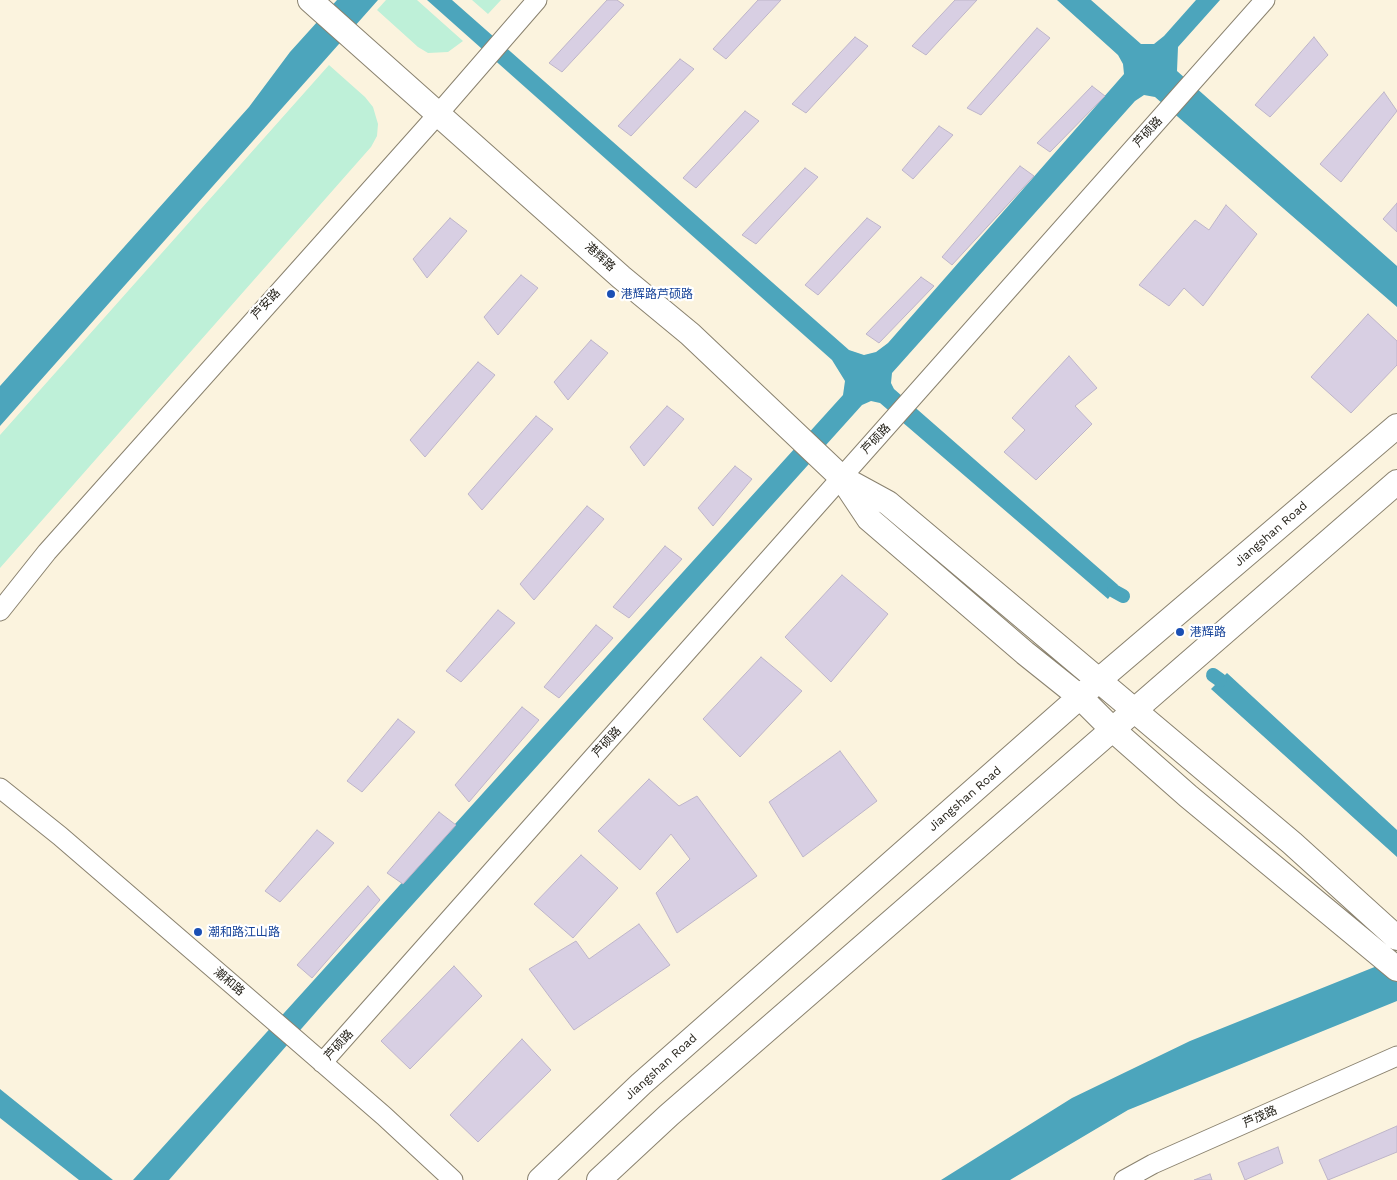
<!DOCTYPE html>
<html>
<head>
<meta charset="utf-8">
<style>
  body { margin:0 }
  canvas { display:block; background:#fbf3de }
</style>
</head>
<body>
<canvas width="1397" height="1180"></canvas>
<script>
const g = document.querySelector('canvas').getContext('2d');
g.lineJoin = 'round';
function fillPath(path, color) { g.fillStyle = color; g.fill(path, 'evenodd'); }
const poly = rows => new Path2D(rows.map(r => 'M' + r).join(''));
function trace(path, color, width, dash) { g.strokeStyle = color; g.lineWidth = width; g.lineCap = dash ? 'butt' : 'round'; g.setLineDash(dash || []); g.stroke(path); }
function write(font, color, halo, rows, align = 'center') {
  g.font = font + ' "Work Sans","Noto Sans SC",sans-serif'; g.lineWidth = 4.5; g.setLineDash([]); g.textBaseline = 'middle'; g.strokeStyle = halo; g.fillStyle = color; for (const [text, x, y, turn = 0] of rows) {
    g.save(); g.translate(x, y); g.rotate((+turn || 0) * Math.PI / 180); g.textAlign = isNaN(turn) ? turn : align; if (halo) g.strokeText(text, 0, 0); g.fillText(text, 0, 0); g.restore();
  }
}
fillPath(poly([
  [386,0,417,0,463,41,448,52,428,53,418,47,377,10],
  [472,0,501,0,488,14],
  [329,65,365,97,373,107,378,124,377,136,371,147,0,568,0,435]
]), '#bef0d8');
fillPath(poly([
  [337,0,378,0,0,426,0,386,249,107,290,52],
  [427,0,452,0,849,350,864,355,876,352,888,343,1124,74,1123,64,1118,55,1057,0,1091,0,1141,44,1154,44,1164,36,1196,0,1220,0,1178,47,1177,71,1397,266,1397,307,1155,97,1144,95,1135,101,892,373,891,383,894,389,1118,585,1108,599,880,403,871,401,862,405,323,1004,169,1180,133,1180,843,395,845,381,832,360],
  [1227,673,1397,830,1397,857,1211,689],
  [1397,958,1397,1001,1128,1110,1010,1180,941,1180,1072,1098,1190,1041],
  [0,1089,113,1180,114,1180,79,1180,0,1118]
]), '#4ca5bc');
trace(poly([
  [1114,591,1123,596],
  [1213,675,1220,680]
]), '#4ca5bc', 14);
const building = poly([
  [607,0,617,0,624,5,562,72,549,63,607,0],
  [758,0,781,0,726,59,713,49,758,0],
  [955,0,977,0,926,55,912,46,955,0],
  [1037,28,1050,38,981,115,967,108,1037,28],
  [855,37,868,46,806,113,792,104,855,37],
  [1314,37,1328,55,1270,117,1255,105,1314,37],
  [680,59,694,69,631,136,618,126,680,59],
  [1092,86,1105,96,1050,152,1037,143,1092,86],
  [1384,92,1397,111,1341,182,1320,164,1384,92],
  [745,111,759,121,696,188,683,178,745,111],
  [939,126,953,135,913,179,902,170,939,126],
  [1020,166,1034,176,952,265,942,257,1020,166],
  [805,168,818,177,756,244,742,235,805,168],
  [1397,203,1397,232,1383,219,1397,203],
  [1226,205,1257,234,1203,306,1184,288,1169,306,1139,285,1195,220,1209,230,1226,205],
  [450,218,467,231,427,278,413,259,450,218],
  [867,218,881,227,818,295,805,285,867,218],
  [521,275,538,288,498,335,484,317,521,275],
  [921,277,934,286,879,343,866,334,921,277],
  [1368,314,1397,341,1397,365,1351,413,1311,377,1368,314],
  [591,340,608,353,568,400,554,382,591,340],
  [1069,356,1097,388,1075,406,1092,424,1036,480,1004,452,1025,430,1012,418,1069,356],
  [478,362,495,375,425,457,410,440,478,362],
  [667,406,684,419,644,466,630,447,667,406],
  [536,416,553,429,482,510,468,494,536,416],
  [735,466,752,479,713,526,698,508,735,466],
  [587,506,604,519,534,600,520,584,587,506],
  [665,546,682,559,629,618,613,607,665,546],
  [842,575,888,614,831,682,785,637,842,575],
  [498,610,515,623,461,682,446,671,498,610],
  [596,625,613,638,559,698,544,687,596,625],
  [761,657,802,691,740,757,703,719,761,657],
  [522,707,539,720,469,802,455,785,522,707],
  [398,719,415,732,362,792,347,781,398,719],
  [840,751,877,801,803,857,769,802,840,751],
  [649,779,679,806,697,796,757,876,677,933,656,893,690,859,671,834,640,870,598,831,649,779],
  [439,812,456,825,403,884,387,873,439,812],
  [317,830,334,843,280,902,265,891,317,830],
  [581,855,618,888,573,938,534,904,581,855],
  [368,886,380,900,312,978,297,965,368,886],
  [639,924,670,965,574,1030,529,969,576,941,589,959,639,924],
  [454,966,482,996,410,1069,381,1041,454,966],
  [522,1039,551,1070,478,1142,450,1115,522,1039],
  [1397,1126,1397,1152,1328,1180,1319,1160,1397,1126],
  [1278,1147,1283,1163,1245,1180,1238,1163,1278,1147],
  [1210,1174,1212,1180,1194,1180,1210,1174]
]);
fillPath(building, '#d8cfe3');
trace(building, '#beb5c9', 1);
const minor = poly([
  [0,611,47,552,439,113,537,0],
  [0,788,60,836,234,986,384,1116,453,1180],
  [322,1063,1265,0],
  [1124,1180,1153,1164,1397,1056]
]);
const major = poly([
  [310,0,621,277,690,334,841,477,869,519,1025,653,1080,697,1112,729,1188,796,1397,969],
  [844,479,888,503,1292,843,1397,938],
  [540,1180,641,1084,1099,680,1397,426],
  [599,1180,669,1115,1397,482]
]);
trace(minor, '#8a826f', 21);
trace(major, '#8a826f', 26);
trace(minor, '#fff', 19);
trace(major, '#fff', 24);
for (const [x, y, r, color] of [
  [611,294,5,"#1a4fb4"],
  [1180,632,5,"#1a4fb4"],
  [198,932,5,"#1a4fb4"]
]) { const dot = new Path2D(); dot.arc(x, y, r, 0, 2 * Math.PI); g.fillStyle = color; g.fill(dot); trace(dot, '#fff', 2); }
write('12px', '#25221a', '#fff', [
  ["芦硕路",1148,132,-48],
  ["港辉路",600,257,42],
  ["芦安路",266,304,-48],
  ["芦硕路",876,439,-47],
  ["Jiangshan Road",1271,534,-41],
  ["芦硕路",607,742,-48],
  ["Jiangshan Road",965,799,-41],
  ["潮和路",229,982,40],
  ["芦硕路",339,1045,-48],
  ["Jiangshan Road",661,1067,-42],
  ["芦茂路",1260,1117,-24]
]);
write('12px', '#164399', '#fff', [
  ["港辉路芦硕路",621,294],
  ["港辉路",1190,632],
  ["潮和路江山路",208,932]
], 'left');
</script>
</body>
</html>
